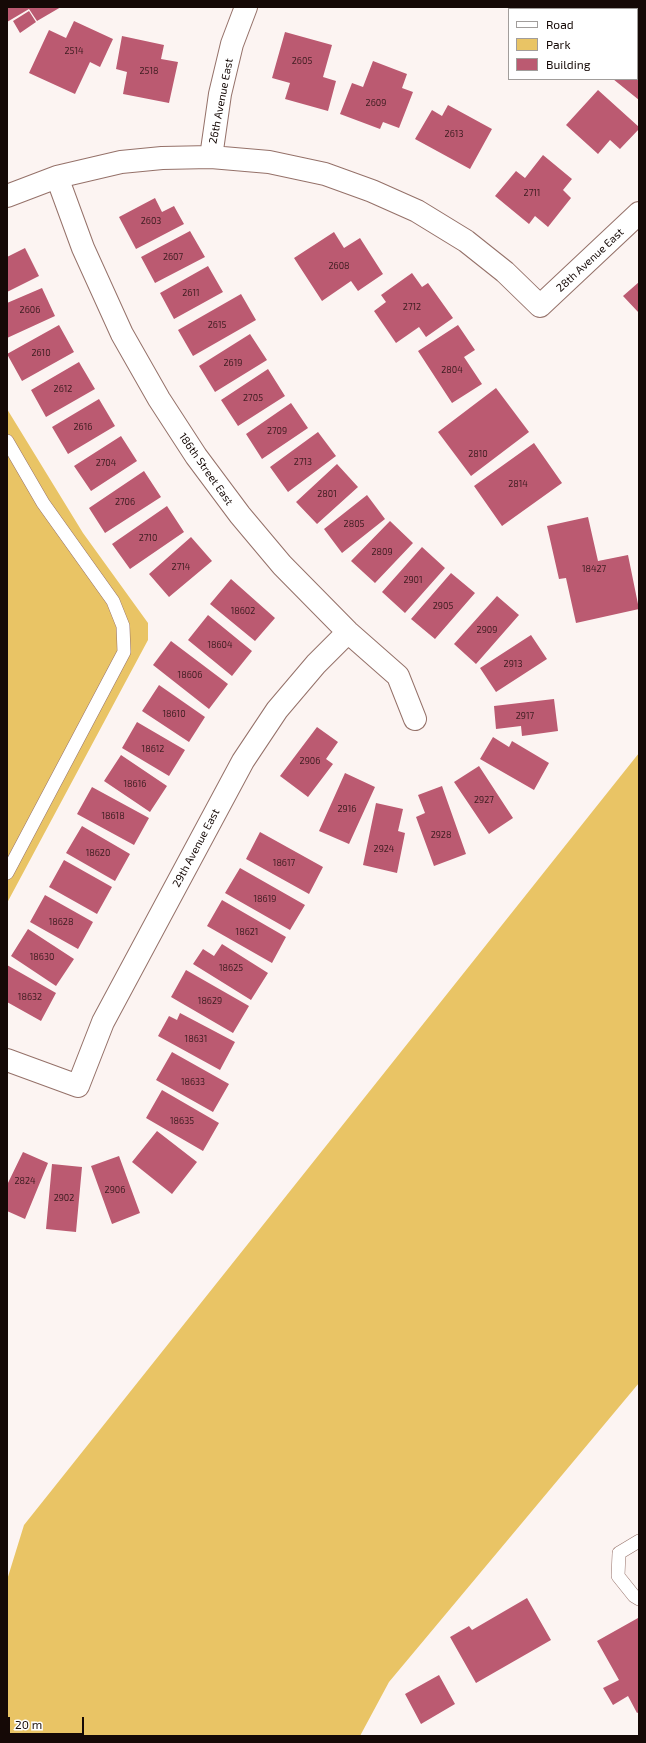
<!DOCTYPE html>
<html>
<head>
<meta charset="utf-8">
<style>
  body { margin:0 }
  #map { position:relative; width:646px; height:1743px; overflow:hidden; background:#fcf4f2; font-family:"Exo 2",sans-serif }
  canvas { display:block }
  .frame { position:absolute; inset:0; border:8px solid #150906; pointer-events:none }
  .legend { position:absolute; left:508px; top:8px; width:130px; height:72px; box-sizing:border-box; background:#fff; border:1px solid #a19d9b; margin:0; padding:5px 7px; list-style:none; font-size:12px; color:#150906 }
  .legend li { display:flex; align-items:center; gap:8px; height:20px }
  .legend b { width:20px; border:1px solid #a19d9b }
  .scale { position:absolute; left:8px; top:1717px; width:76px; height:18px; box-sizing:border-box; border:2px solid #150906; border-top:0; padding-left:5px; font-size:12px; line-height:14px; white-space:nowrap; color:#150906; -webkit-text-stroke:3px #fff; paint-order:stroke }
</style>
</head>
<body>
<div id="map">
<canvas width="646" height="1743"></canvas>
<div class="frame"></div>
<ul class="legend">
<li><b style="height:5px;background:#fff"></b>Road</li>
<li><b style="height:11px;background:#e9c465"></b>Park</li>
<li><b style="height:11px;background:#bb5a71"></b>Building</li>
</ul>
<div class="scale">20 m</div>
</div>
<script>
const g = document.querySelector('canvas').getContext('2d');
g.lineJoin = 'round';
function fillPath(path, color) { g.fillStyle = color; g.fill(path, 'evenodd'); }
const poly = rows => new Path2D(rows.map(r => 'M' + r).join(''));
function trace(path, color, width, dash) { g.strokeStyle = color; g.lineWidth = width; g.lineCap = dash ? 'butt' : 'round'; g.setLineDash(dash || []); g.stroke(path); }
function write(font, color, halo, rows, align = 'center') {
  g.font = font + ' "Exo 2",sans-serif'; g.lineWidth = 4; g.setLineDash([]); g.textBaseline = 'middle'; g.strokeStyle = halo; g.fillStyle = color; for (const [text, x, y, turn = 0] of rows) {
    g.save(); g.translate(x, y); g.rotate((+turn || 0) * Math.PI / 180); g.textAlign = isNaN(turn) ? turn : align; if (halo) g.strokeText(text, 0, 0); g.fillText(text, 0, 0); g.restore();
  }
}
fillPath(poly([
  [7,409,83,533,148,623,148,640,7,903],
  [639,753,639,1383,389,1682,360,1736,7,1736,7,1580,24,1525]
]), '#e9c465');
fillPath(poly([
  [7,7,61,7,37,21,29,9,7,22],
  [29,11,36,22,20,33,13,21],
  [74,21,113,39,100,67,90,62,75,94,29,73,49,30,66,38],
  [285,32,332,45,323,77,336,81,328,111,285,99,290,83,272,78],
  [122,36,164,45,161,59,178,62,169,103,123,94,127,72,116,69],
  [639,50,639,100,613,79,637,79,637,52],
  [373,61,407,74,402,88,413,92,399,128,383,122,380,129,340,114,352,83,363,87],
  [598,90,639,127,639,129,620,149,610,140,598,154,566,125],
  [448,105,492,129,470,169,415,139,432,110,442,116],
  [543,155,572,179,563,190,571,198,548,227,535,216,529,224,495,196,516,171,525,178],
  [155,198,162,212,174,206,184,224,136,249,119,217],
  [190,231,205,257,155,283,141,257],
  [334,232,344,248,360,238,383,274,358,291,351,281,322,301,294,258],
  [25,248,39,276,7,292,7,257],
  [208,266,223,292,174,319,160,293],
  [412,273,422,287,428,283,453,318,426,337,419,327,396,343,374,311,386,302,381,295],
  [639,282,639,313,623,296],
  [42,288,55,316,7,338,7,303],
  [241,294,256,320,193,356,178,330],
  [59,325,74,352,22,381,7,354],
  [458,325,475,350,464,357,482,384,452,403,418,351],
  [250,334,267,360,215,392,199,366],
  [79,362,95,389,46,417,31,390],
  [268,369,285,396,238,426,221,400],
  [496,388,529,432,471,476,438,432],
  [99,399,115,426,68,454,52,427],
  [291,403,308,428,262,459,246,434],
  [318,432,336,456,288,492,270,467],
  [121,436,137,461,91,491,74,466],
  [534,443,562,483,502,526,474,486],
  [337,464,358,487,317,524,296,502],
  [144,471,161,497,105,533,89,508],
  [367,495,385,519,342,553,324,529],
  [167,506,184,532,130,569,112,544],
  [588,517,598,561,628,555,639,609,576,623,566,578,559,579,547,526],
  [390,521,413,543,375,583,351,561],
  [191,537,212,561,169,597,149,574],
  [422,547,445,568,405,613,382,592],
  [451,573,475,593,435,639,411,619],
  [231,579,275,618,255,641,210,604],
  [497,596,519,615,476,664,454,644],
  [208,615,252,651,232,676,188,640],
  [531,635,547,659,496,692,480,668],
  [171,641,228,684,209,709,153,665],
  [159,685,205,717,189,742,142,711],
  [554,699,558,731,522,736,521,726,496,729,494,706],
  [137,722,185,750,169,776,122,748],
  [317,727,338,742,326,759,333,764,308,797,280,776],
  [493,737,509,747,512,741,549,763,534,790,480,759],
  [121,755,167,786,150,812,104,781],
  [479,766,513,818,489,834,454,782],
  [345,773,375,787,349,844,319,831],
  [442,786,466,854,434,866,416,817,425,813,418,795],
  [92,787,149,818,134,845,77,814],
  [376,803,403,809,398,831,405,833,397,873,363,865],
  [82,826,130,854,115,881,66,853],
  [260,832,323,867,309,894,246,859],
  [64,860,112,887,97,914,49,887],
  [240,868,305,905,290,930,225,893],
  [45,895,93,922,78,949,30,922],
  [222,900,286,937,272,963,207,926],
  [28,929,74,959,56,986,11,956],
  [222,944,268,973,251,1000,193,964,203,949,214,956],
  [7,965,56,993,41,1021,7,1002],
  [186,970,249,1006,233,1033,171,997],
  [180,1013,235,1042,220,1070,158,1036,169,1016,177,1020],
  [172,1052,229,1084,213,1112,156,1080],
  [162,1090,219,1123,203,1151,146,1118],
  [157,1131,197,1162,172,1194,132,1162],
  [23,1152,48,1163,25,1219,7,1211,7,1185],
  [119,1156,140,1213,112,1224,91,1166],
  [52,1164,82,1167,76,1232,46,1229],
  [527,1598,551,1640,476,1683,450,1637,469,1626,472,1630],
  [638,1618,639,1712,637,1713,628,1696,613,1705,603,1688,619,1680,597,1641],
  [439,1675,455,1704,421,1724,405,1694]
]), '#bb5a71');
const service = poly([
  [7,441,43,503,113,601,123,626,124,652,7,873],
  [639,1541,619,1553,618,1576,634,1596,639,1599]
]);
const minor = poly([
  [211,157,220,94,232,44,246,7],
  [57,177,83,248,122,334,159,399,196,456,240,515,282,565,348,632,398,676,415,719],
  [7,196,57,177,121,162,162,158,211,157,269,162,325,174,372,191,417,211,466,241,505,272,540,306,639,213],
  [7,1060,78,1086,103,1022,243,761,277,710,316,664,348,632]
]);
trace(service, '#957169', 14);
trace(minor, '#957169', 24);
trace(service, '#fff', 13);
trace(minor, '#fff', 22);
write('9px', '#3e1d21', null, [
  ["2514",74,51],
  ["2605",302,61],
  ["2518",149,71],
  ["2609",376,103],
  ["2613",454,134],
  ["2711",532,193],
  ["2603",151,221],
  ["2607",173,257],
  ["2608",339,266],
  ["2611",191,293],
  ["2712",412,307],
  ["2606",30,310],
  ["2615",217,325],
  ["2610",41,353],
  ["2619",233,363],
  ["2804",452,370],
  ["2612",63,389],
  ["2705",253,398],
  ["2616",83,427],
  ["2709",277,431],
  ["2810",478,454],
  ["2713",303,462],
  ["2704",106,463],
  ["2814",518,484],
  ["2801",327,494],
  ["2706",125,502],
  ["2805",354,524],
  ["2710",148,538],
  ["2809",382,552],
  ["2714",181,567],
  ["18427",594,569],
  ["2901",413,580],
  ["2905",443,606],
  ["18602",243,611],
  ["2909",487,630],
  ["18604",220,645],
  ["2913",513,664],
  ["18606",190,675],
  ["18610",174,714],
  ["2917",525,716],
  ["18612",153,749],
  ["2906",310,761],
  ["18616",135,784],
  ["2927",484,800],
  ["2916",347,809],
  ["18618",113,816],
  ["2928",441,835],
  ["2924",384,849],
  ["18620",98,853],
  ["18617",284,863],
  ["18619",265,899],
  ["18628",61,922],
  ["18621",247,932],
  ["18630",42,957],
  ["18625",231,968],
  ["18632",30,997],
  ["18629",210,1001],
  ["18631",196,1039],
  ["18633",193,1082],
  ["18635",182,1121],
  ["2824",25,1181],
  ["2906",115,1190],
  ["2902",64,1198]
]);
write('11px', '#150906', '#fff', [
  ["26th Avenue East",221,101,-79],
  ["28th Avenue East",590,260,-43],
  ["186th Street East",206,469,55],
  ["29th Avenue East",196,848,-62]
]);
</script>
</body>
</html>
